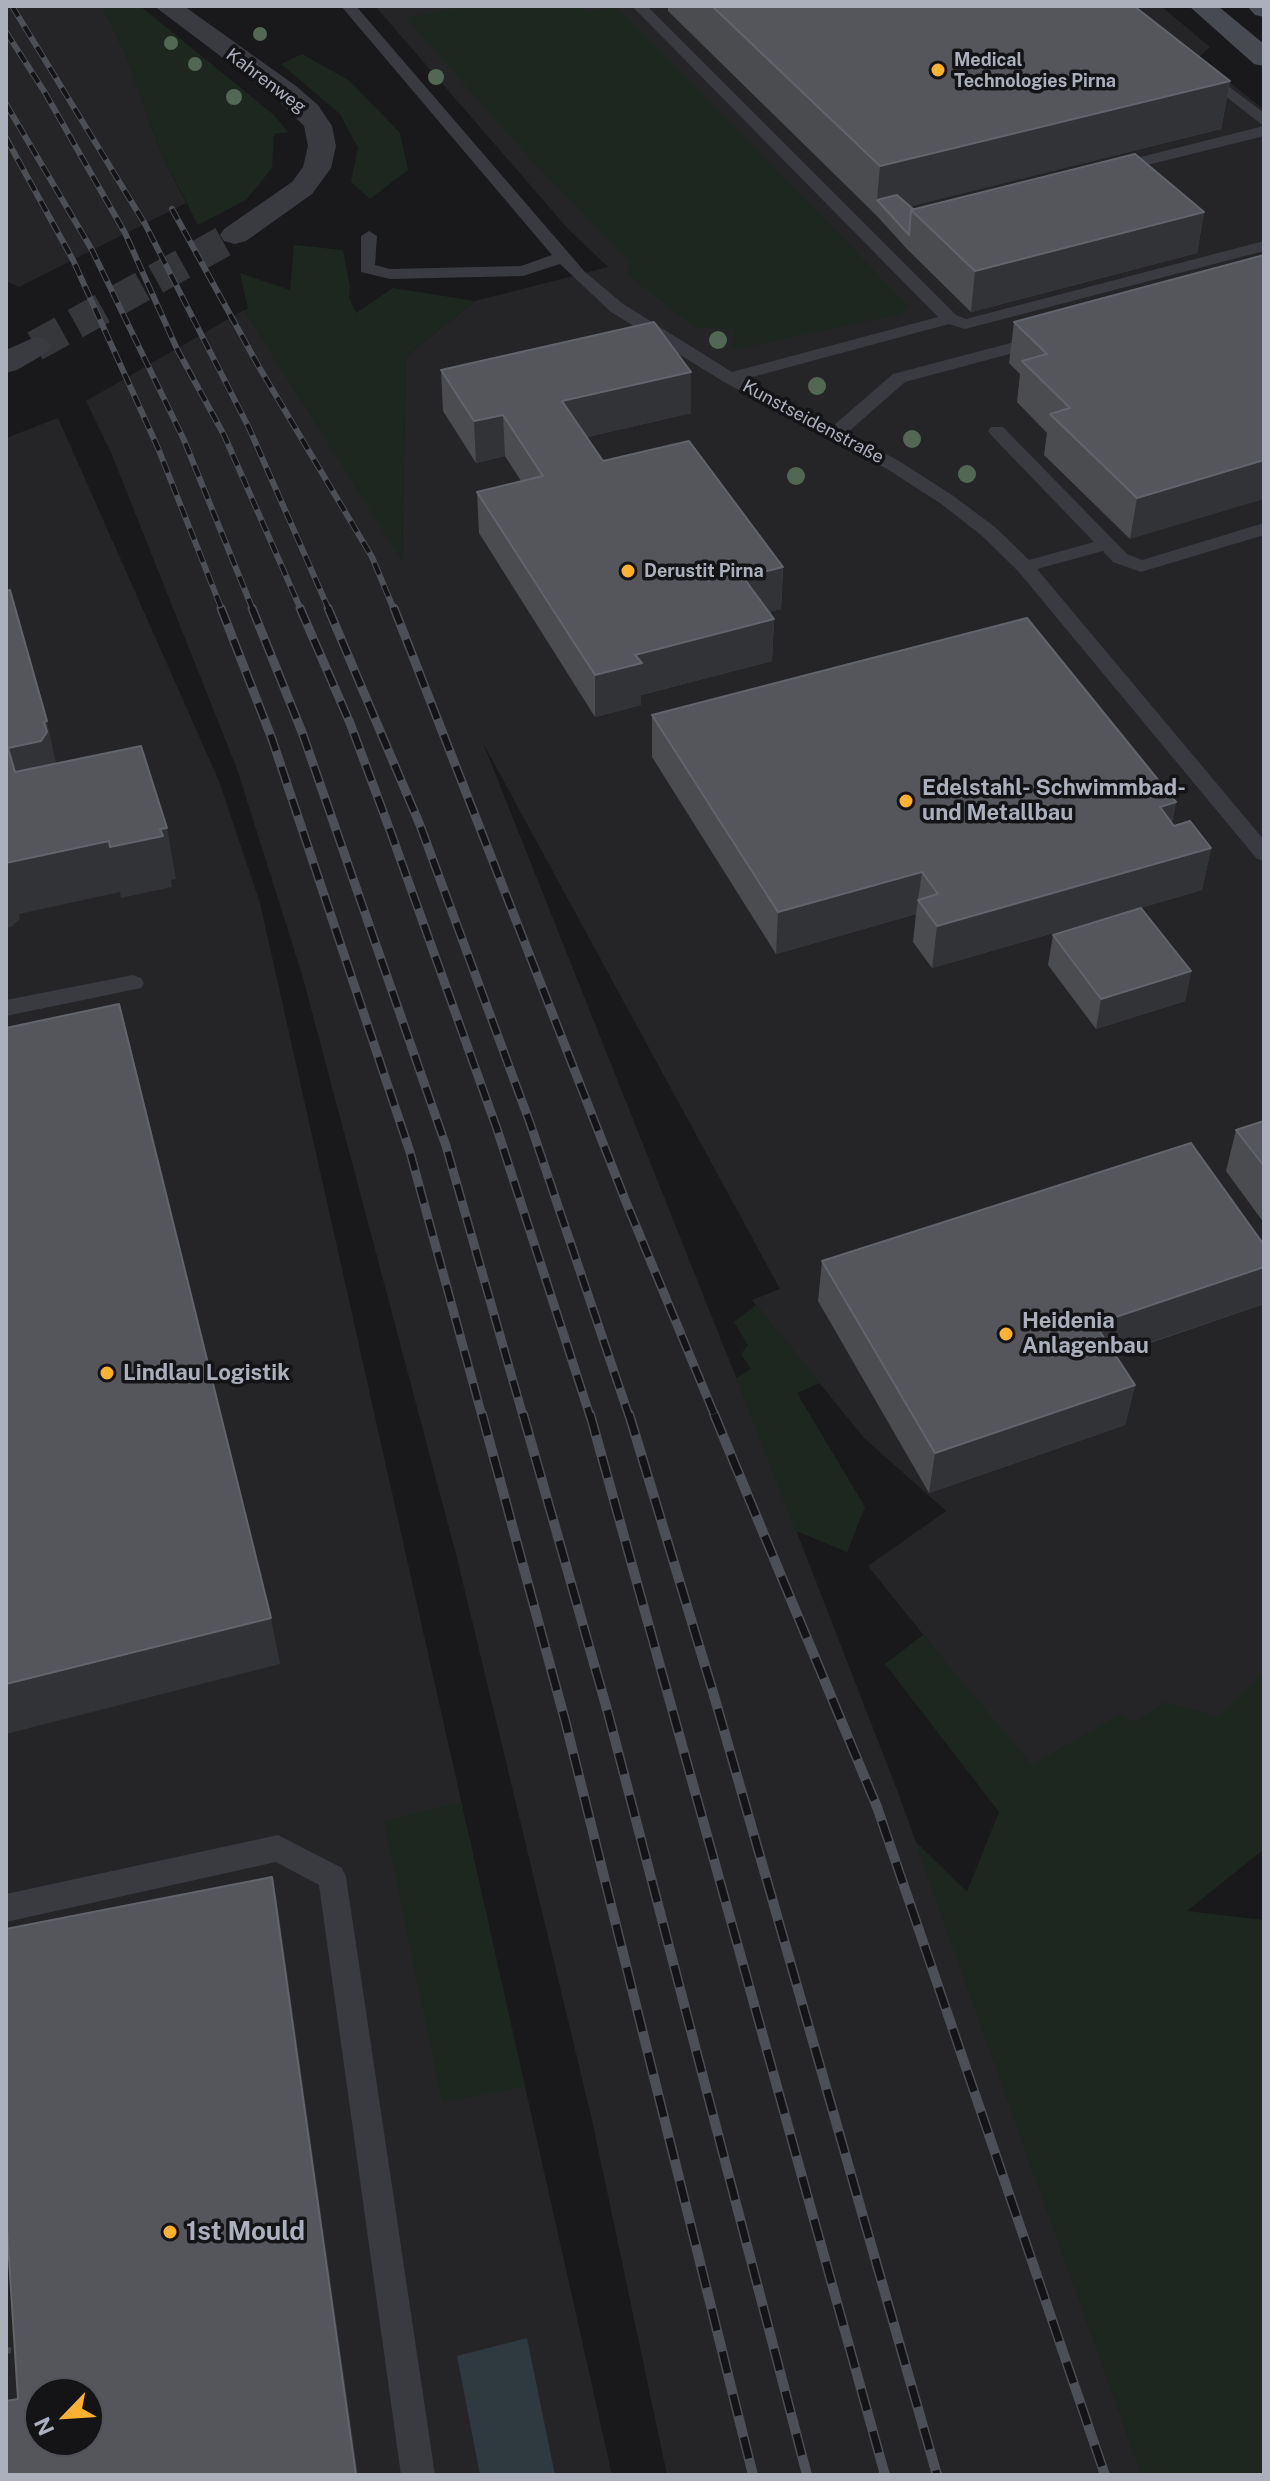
<!DOCTYPE html>
<html>
<head>
<meta charset="utf-8">
<style>
  body { margin:0 }
  #map { position:relative; width:1270px; height:2481px; overflow:hidden; background:#19191b; font-family:"Public Sans",sans-serif }
  canvas { display:block }
  .frame { position:absolute; inset:0; border:8px solid #abb0bc; pointer-events:none }
  .north { position:absolute; left:24px; top:2377px; width:80px; height:80px; box-sizing:border-box; background:#141416; border:2px solid #505258; border-radius:50%; rotate:245deg; font-size:22px; font-weight:700; line-height:32px; text-align:center; color:#abb0bc }
  .north::after { content:''; display:block; margin:auto; width:28px; height:36px; background:#fcb130; clip-path:polygon(50% 0,100% 100%,50% 72%,0 100%) }
</style>
</head>
<body>
<div id="map">
<canvas width="1270" height="2481"></canvas>
<div class="frame"></div>
<div class="north">N</div>
</div>
<script>
const g = document.querySelector('canvas').getContext('2d');
g.lineJoin = 'round';
function fillPath(path, color) { g.fillStyle = color; g.fill(path, 'evenodd'); }
const poly = rows => new Path2D(rows.map(r => 'M' + r).join(''));
function trace(path, color, width, dash) { g.strokeStyle = color; g.lineWidth = width; g.lineCap = dash ? 'butt' : 'round'; g.setLineDash(dash || []); g.stroke(path); }
function write(font, color, halo, rows, align = 'center') {
  g.font = font + ' "Public Sans",sans-serif'; g.lineWidth = 7; g.setLineDash([]); g.textBaseline = 'middle'; g.strokeStyle = halo; g.fillStyle = color; for (const [text, x, y, turn = 0] of rows) {
    g.save(); g.translate(x, y); g.rotate((+turn || 0) * Math.PI / 180); g.textAlign = isNaN(turn) ? turn : align; if (halo) g.strokeText(text, 0, 0); g.fillText(text, 0, 0); g.restore();
  }
}
fillPath(poly([
  [6,6,102,6,127,57,161,153,186,203,19,287,6,281],
  [375,6,1161,6,1210,47,1199,57,1264,110,1264,1849,1032,1765,1020,1755,868,1566,946,1511,864,1438,752,1300,780,1289,483,743,763,1445,899,1795,1142,2475,667,2475,592,2120,457,1558,303,978,237,769,112,455,86,401,244,310,402,559,406,356,475,301,608,267,569,230],
  [58,418,219,781,260,903,612,2475,6,2475,6,438],
  [40,2393,88,2393,88,2441,40,2441]
]), '#252528');
fillPath(poly([
  [102,6,140,6,274,115,288,132,274,134,272,168,246,200,198,225,161,153,127,57],
  [469,6,581,6,586,12,617,7,909,306,901,314,732,350,734,329,695,328,627,274,630,262,522,150,406,18],
  [302,54,350,81,400,133,408,170,370,199,351,182,358,148,340,114,281,64],
  [294,245,343,250,350,287,349,298,356,313,393,288,475,301,406,356,402,561,244,310,248,309,240,273,290,290],
  [756,1305,820,1383,797,1393,865,1507,847,1552,796,1531,736,1378,751,1369,741,1354,748,1345,734,1322],
  [923,1635,1032,1765,1119,1715,1136,1722,1165,1702,1218,1717,1264,1671,1264,1849,1187,1911,1264,1920,1264,2475,1142,2475,915,1841,967,1892,999,1812,885,1664],
  [461,1802,525,2087,442,2102,384,1821]
]), '#1e271f');
fillPath(poly([
  [527,2338,555,2475,480,2475,457,2356]
]), '#2e3940');
trace(poly([
  [35,346,235,235]
]), '#36373b', 31, [31, 15]);
trace(poly([
  [6,2350,12,2351]
]), '#3f4248', 6, [5, 7]);
fillPath(poly([
  [341,6,356,6,585,272,623,304,732,372,938,317,632,6,647,6,956,315,966,319,1264,241,1264,251,965,329,949,324,745,379,833,426,893,374,1041,335,1047,336,1050,340,1047,344,905,382,847,433,899,461,952,495,995,527,1029,560,1094,542,991,435,988,431,991,427,1003,427,1127,554,1142,560,1264,523,1264,535,1141,572,1113,562,1103,551,1037,569,1264,840,1264,861,1257,859,1018,571,981,535,940,503,887,469,724,382,611,312,560,264,523,276,390,279,361,272,361,236,369,231,377,236,375,265,390,269,521,266,552,255,341,6],
  [1203,67,1264,113,1264,126,1198,75,1195,72,1203,67],
  [1264,126,1264,136,1111,174,1103,169,1105,166,1264,126],
  [133,975,141,978,144,983,141,988,6,1016,6,1000,133,975],
  [278,1835,342,1868,346,1877,435,2475,401,2475,319,1885,276,1862,6,1922,6,1894,278,1835]
]), '#3a3b41');
fillPath(poly([
  [154,6,184,6,296,86,318,105,332,126,336,146,331,168,312,194,246,241,235,244,224,241,220,235,224,229,292,182,303,167,308,146,304,126,276,98,154,6],
  [35,337,46,339,51,346,46,353,17,370,6,373,6,350,35,337]
]), '#3a3b41');
fillPath(poly([
  [1189,6,1218,6,1264,44,1264,66,1254,64,1189,6],
  [1247,6,1264,6,1264,17,1255,15,1247,6]
]), '#474a51');
const railFar2 = poly([
  [12,6,145,224,249,428,329,610],
  [6,32,44,91,125,233,177,349,224,435,301,610],
  [6,104,92,250,184,440,253,610],
  [6,138,73,260,158,448,222,610],
  [172,209,259,367,372,557,394,610]
]);
const railFar1 = poly([
  [221,608,272,739,410,1152,482,1416],
  [252,608,302,732,446,1146,523,1416],
  [300,608,350,723,391,833,497,1129,590,1416],
  [328,608,420,825,530,1123,629,1416],
  [394,608,626,1202,715,1416]
]);
const rail = poly([
  [482,1414,566,1724,753,2475],
  [523,1414,608,1713,807,2475],
  [590,1414,885,2475],
  [629,1414,713,1692,937,2475],
  [714,1414,877,1807,1105,2475]
]);
trace(railFar2, '#4c4f56', 6);
trace(railFar1, '#4c4f56', 9);
trace(rail, '#4c4f56', 10);
trace(railFar2, '#141416', 4, [12]);
trace(railFar1, '#141416', 6, [17]);
trace(rail, '#141416', 7, [22]);
g.fillStyle = '#526754';
for (const [x, y, r] of [
  [260,34,7],
  [171,43,7],
  [195,64,7],
  [436,77,8],
  [234,97,8],
  [718,340,9],
  [817,386,9],
  [912,439,9],
  [967,474,9],
  [796,476,9]
]) { g.beginPath(); g.arc(x, y, r, 0, 2 * Math.PI); g.fill(); }
fillPath(poly([
  [668,6,1134,6,1230,81,1221,129,910,206,913,209,1204,212,1197,253,971,312,908,250,876,215,668,11],
  [1264,255,1130,539,1044,455,1047,433,1017,402,1020,374,1009,363,1014,322],
  [441,370,691,413,587,437,603,461,783,567,781,609,769,612,774,619,772,661,641,695,641,705,595,717,479,533,477,492,521,481,505,456,476,463,443,411],
  [652,715,1176,802,1172,822,1174,826,1211,848,1202,890,932,968,913,942,916,914,776,954,652,757],
  [1053,935,1191,971,1185,1001,1096,1029,1048,965],
  [1264,1121,1264,1223,1226,1171,1236,1130],
  [1264,1245,1264,1304,1115,1355,1135,1385,1125,1425,929,1493,818,1301,822,1261]
]), '#4a4c50');
fillPath(poly([
  [1230,81,1221,129,888,212,877,200,880,166],
  [1204,212,1197,253,971,312,975,271],
  [691,372,691,413,563,443,562,401],
  [503,415,505,456,476,463,474,421],
  [1264,460,1264,499,1130,539,1137,498],
  [783,567,781,609,742,619,743,577],
  [774,619,772,661,641,695,641,705,595,717,595,675,635,655],
  [47,721,58,773,20,799,8,748,44,722],
  [1176,802,1167,844,1160,807],
  [167,828,176,879,171,880,172,887,121,898,120,892,19,914,20,919,11,927,6,928,6,863],
  [1211,848,1202,890,932,968,937,926],
  [922,872,916,914,776,954,778,912],
  [1191,971,1185,1001,1096,1029,1101,999],
  [1264,1267,1264,1304,1086,1364,1095,1324],
  [1135,1385,1125,1425,929,1493,935,1453],
  [271,1618,280,1664,6,1734,6,1684],
  [272,1877,277,1901,358,2475,356,2475]
]), '#323336');
const building = poly([
  [712,6,1134,6,1230,81,880,166,712,6],
  [1135,154,1204,212,975,271,911,210,1135,154],
  [897,195,913,209,911,210,909,235,877,200,897,195],
  [1264,255,1264,460,1137,498,1050,414,1070,408,1022,361,1047,354,1014,322,1264,255],
  [654,322,691,372,562,401,603,461,689,441,783,567,743,577,774,619,635,655,642,663,595,675,477,492,543,476,503,415,474,421,441,370,654,322],
  [10,590,47,721,44,722,47,732,41,741,8,748,15,772,141,746,167,828,160,829,163,836,110,847,109,841,6,863,6,591,10,590],
  [1027,618,1176,802,1160,807,1174,826,1190,821,1211,848,937,926,918,900,938,894,922,872,778,912,652,715,1027,618],
  [1141,908,1191,971,1101,999,1053,935,1141,908],
  [119,1004,271,1618,6,1684,6,1028,119,1004],
  [1264,1121,1264,1166,1236,1130,1264,1121],
  [1191,1143,1264,1245,1264,1267,1095,1324,1135,1385,935,1453,822,1261,1191,1143],
  [272,1877,356,2475,6,2475,6,2401,18,2399,6,2212,6,1929,272,1877],
  [40,2393,88,2393,88,2441,40,2441,40,2393]
]);
fillPath(building, '#55565c');
trace(building, '#62646b', 2);
for (const [x, y, r, color] of [
  [938,70,8,"#fcb130"],
  [628,571,8,"#fcb130"],
  [906,801,8,"#fcb130"],
  [1006,1334,8,"#fcb130"],
  [107,1373,8,"#fcb130"],
  [170,2232,8,"#fcb130"]
]) { const dot = new Path2D(); dot.arc(x, y, r, 0, 2 * Math.PI); g.fillStyle = color; g.fill(dot); trace(dot, '#141416', 3); }
write('bold 18px', '#abb0bc', '#141416', [
  ["Medical",954,60],
  ["Technologies Pirna",954,81],
  ["Derustit Pirna",644,571]
], 'left');
write('18px', '#abb0bc', '#141416', [
  ["Kahrenweg",266,81,37],
  ["Kunstseidenstraße",813,422,28]
]);
write('bold 22px', '#abb0bc', '#141416', [
  ["Edelstahl- Schwimmbad-",922,788],
  ["und Metallbau",922,813],
  ["Heidenia",1022,1321],
  ["Anlagenbau",1022,1346],
  ["Lindlau Logistik",123,1373]
], 'left');
write('bold 26px', '#abb0bc', '#141416', [
  ["1st Mould",186,2232]
], 'left');
</script>
</body>
</html>
